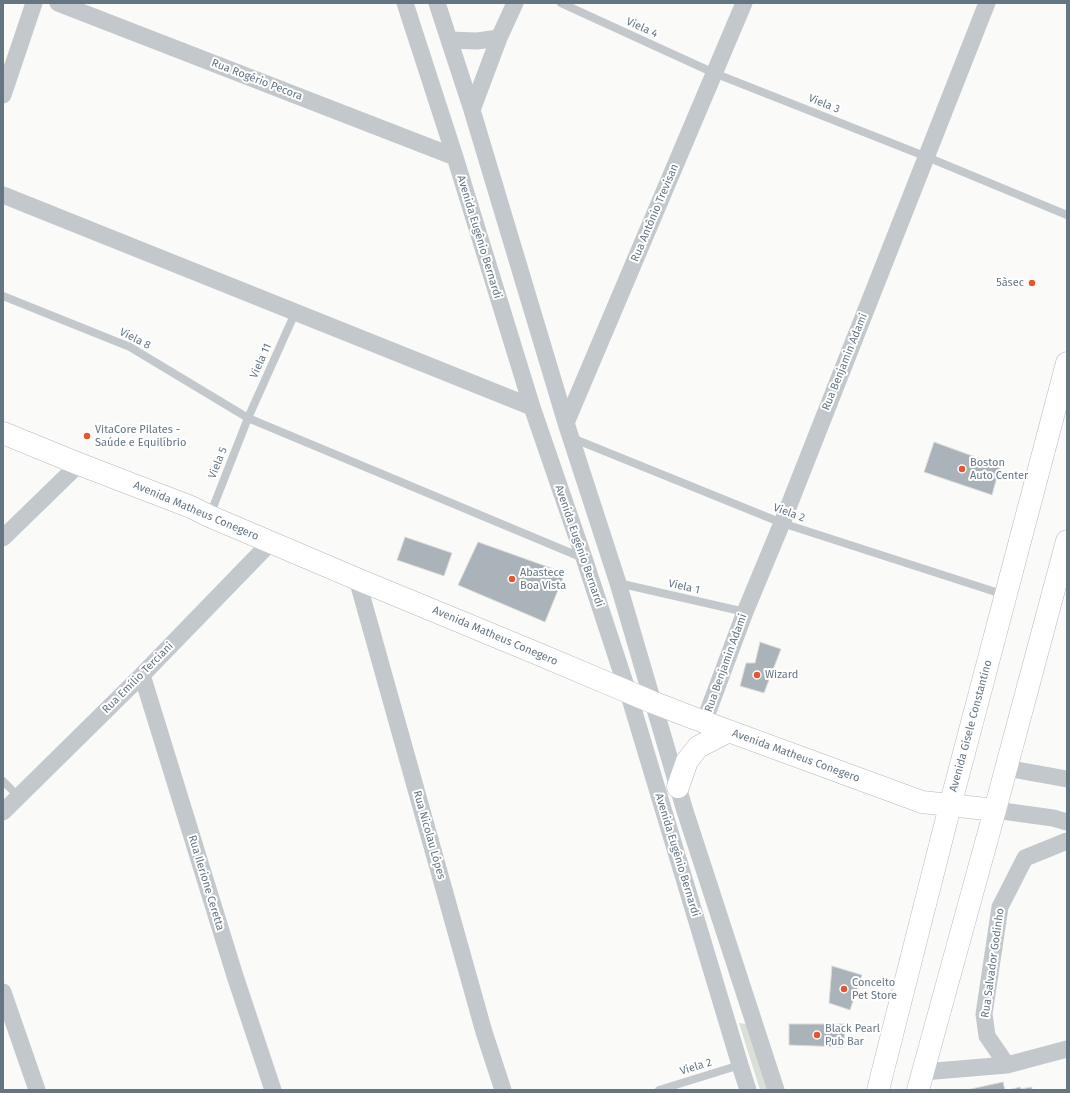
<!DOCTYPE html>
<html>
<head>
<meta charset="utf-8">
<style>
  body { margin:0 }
  #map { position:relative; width:1070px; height:1093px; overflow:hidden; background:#fafaf8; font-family:"Fira Sans",sans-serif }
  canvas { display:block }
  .frame { position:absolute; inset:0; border:4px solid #657683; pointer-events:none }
</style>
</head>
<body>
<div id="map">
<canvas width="1070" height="1093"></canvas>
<div class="frame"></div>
</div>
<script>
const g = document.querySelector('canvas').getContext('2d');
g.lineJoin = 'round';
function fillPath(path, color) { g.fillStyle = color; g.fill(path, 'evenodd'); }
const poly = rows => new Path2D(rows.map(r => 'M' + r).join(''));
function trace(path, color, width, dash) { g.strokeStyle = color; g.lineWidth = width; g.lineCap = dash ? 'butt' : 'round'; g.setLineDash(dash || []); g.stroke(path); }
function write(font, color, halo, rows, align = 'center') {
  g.font = font + ' "Fira Sans",sans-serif'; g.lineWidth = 4; g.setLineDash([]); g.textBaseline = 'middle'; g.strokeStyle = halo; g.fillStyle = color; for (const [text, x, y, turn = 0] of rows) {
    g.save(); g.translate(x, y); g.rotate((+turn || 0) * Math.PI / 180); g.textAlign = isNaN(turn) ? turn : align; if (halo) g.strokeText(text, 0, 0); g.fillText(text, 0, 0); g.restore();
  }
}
fillPath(poly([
  [739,1023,747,1024,769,1090,760,1090]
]), '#dadfd7');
const building = poly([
  [934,442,1000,466,992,495,924,472,934,442],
  [405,537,452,553,444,576,397,560,405,537],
  [478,542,565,573,545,622,458,585,478,542],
  [760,642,781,649,764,693,740,686,746,663,755,663,760,642],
  [832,966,862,975,850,1010,829,1003,832,966],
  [789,1024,846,1024,843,1047,789,1045,789,1024],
  [1003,1082,1005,1090,966,1090,1003,1082],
  [1020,1087,1021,1089,1032,1087,1032,1090,1008,1090,1020,1087]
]);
fillPath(building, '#aab3b9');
trace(building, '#dcdcda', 1);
const secondary = poly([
  [3,433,79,464,191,507,209,516,357,579,536,653,652,702,704,722,922,802,995,810],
  [678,787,687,761,698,747,729,731],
  [878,1090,950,806,1067,363],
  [918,1090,995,810,1067,541]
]);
trace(secondary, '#b3babf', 23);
trace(poly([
  [561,3,714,73,927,157,1067,215],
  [3,296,130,347,248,418,583,558],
  [572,438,782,523,1005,595],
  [210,515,248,418,295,313],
  [618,583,745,612],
  [3,781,18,796],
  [659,1090,740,1065]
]), '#c3c8cc', 8);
trace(poly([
  [58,3,455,157],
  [405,3,455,157,532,407,584,558,628,692,740,1065,748,1090],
  [437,3,472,110,566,423,618,583,685,811,776,1090],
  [449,40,477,41,499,38],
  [3,95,34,3],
  [472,110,499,38,515,3],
  [3,195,532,407],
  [566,423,744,3],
  [3,538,79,464],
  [357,579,484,1032,503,1090],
  [142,675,235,976,273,1090],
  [704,722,745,612,782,523,987,3],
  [1006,768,1067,779],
  [995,810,1053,818,1067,822],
  [3,812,142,675,271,542],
  [3,992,37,1090],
  [1007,1065,987,1036,984,1014,1000,907,1025,858,1067,841],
  [923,1072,1007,1065,1067,1049]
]), '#c3c8cc', 17);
trace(secondary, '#fff', 22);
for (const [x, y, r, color] of [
  [1032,283,4,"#e4572e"],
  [87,436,4,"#e4572e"],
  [962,469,4,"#e4572e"],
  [512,579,4,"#e4572e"],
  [757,675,4,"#e4572e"],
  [844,989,4,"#e4572e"],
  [817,1035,4,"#e4572e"]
]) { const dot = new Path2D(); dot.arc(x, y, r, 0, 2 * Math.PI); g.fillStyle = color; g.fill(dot); trace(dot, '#fff', 1.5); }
write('11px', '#657683', '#fff', [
  ["Viela 4",642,28,24],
  ["Rua Rogério Pecora",257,80,21],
  ["Viela 3",824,104,22],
  ["Rua Antônio Trevisan",655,213,-67],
  ["Avenida Eugênio Bernardi",479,237,73],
  ["Viela 8",135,339,27],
  ["Viela 11",261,361,-66],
  ["Rua Benjamin Adami",845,362,-68],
  ["Viela 5",218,463,-68],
  ["Avenida Matheus Conegero",196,511,23],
  ["Viela 2",789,513,20],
  ["Avenida Eugênio Bernardi",579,546,71],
  ["Viela 1",684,587,13],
  ["Avenida Matheus Conegero",495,636,23],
  ["Rua Benjamin Adami",726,663,-70],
  ["Rua Emílio Terciani",138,678,-45],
  ["Avenida Gisele Constantino",971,726,-75],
  ["Avenida Matheus Conegero",796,756,20],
  ["Rua Nicolau Lópes",429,835,74],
  ["Avenida Eugênio Bernardi",677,855,73],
  ["Rua Ilerione Ceretta",206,883,73],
  ["Rua Salvador Godinho",993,963,-82],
  ["Viela 2",696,1067,-17]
]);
write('11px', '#657683', '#fff', [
  ["5àsec",1024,283,"right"],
  ["VitaCore Pilates -",95,430],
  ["Saúde e Equilíbrio",95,443],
  ["Boston",970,463],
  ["Auto Center",970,476],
  ["Abastece",520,573],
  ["Boa Vista",520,586],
  ["Wizard",765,675],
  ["Conceito",852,983],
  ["Pet Store",852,996],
  ["Black Pearl",825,1029],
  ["Pub Bar",825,1042]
], 'left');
</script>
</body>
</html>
